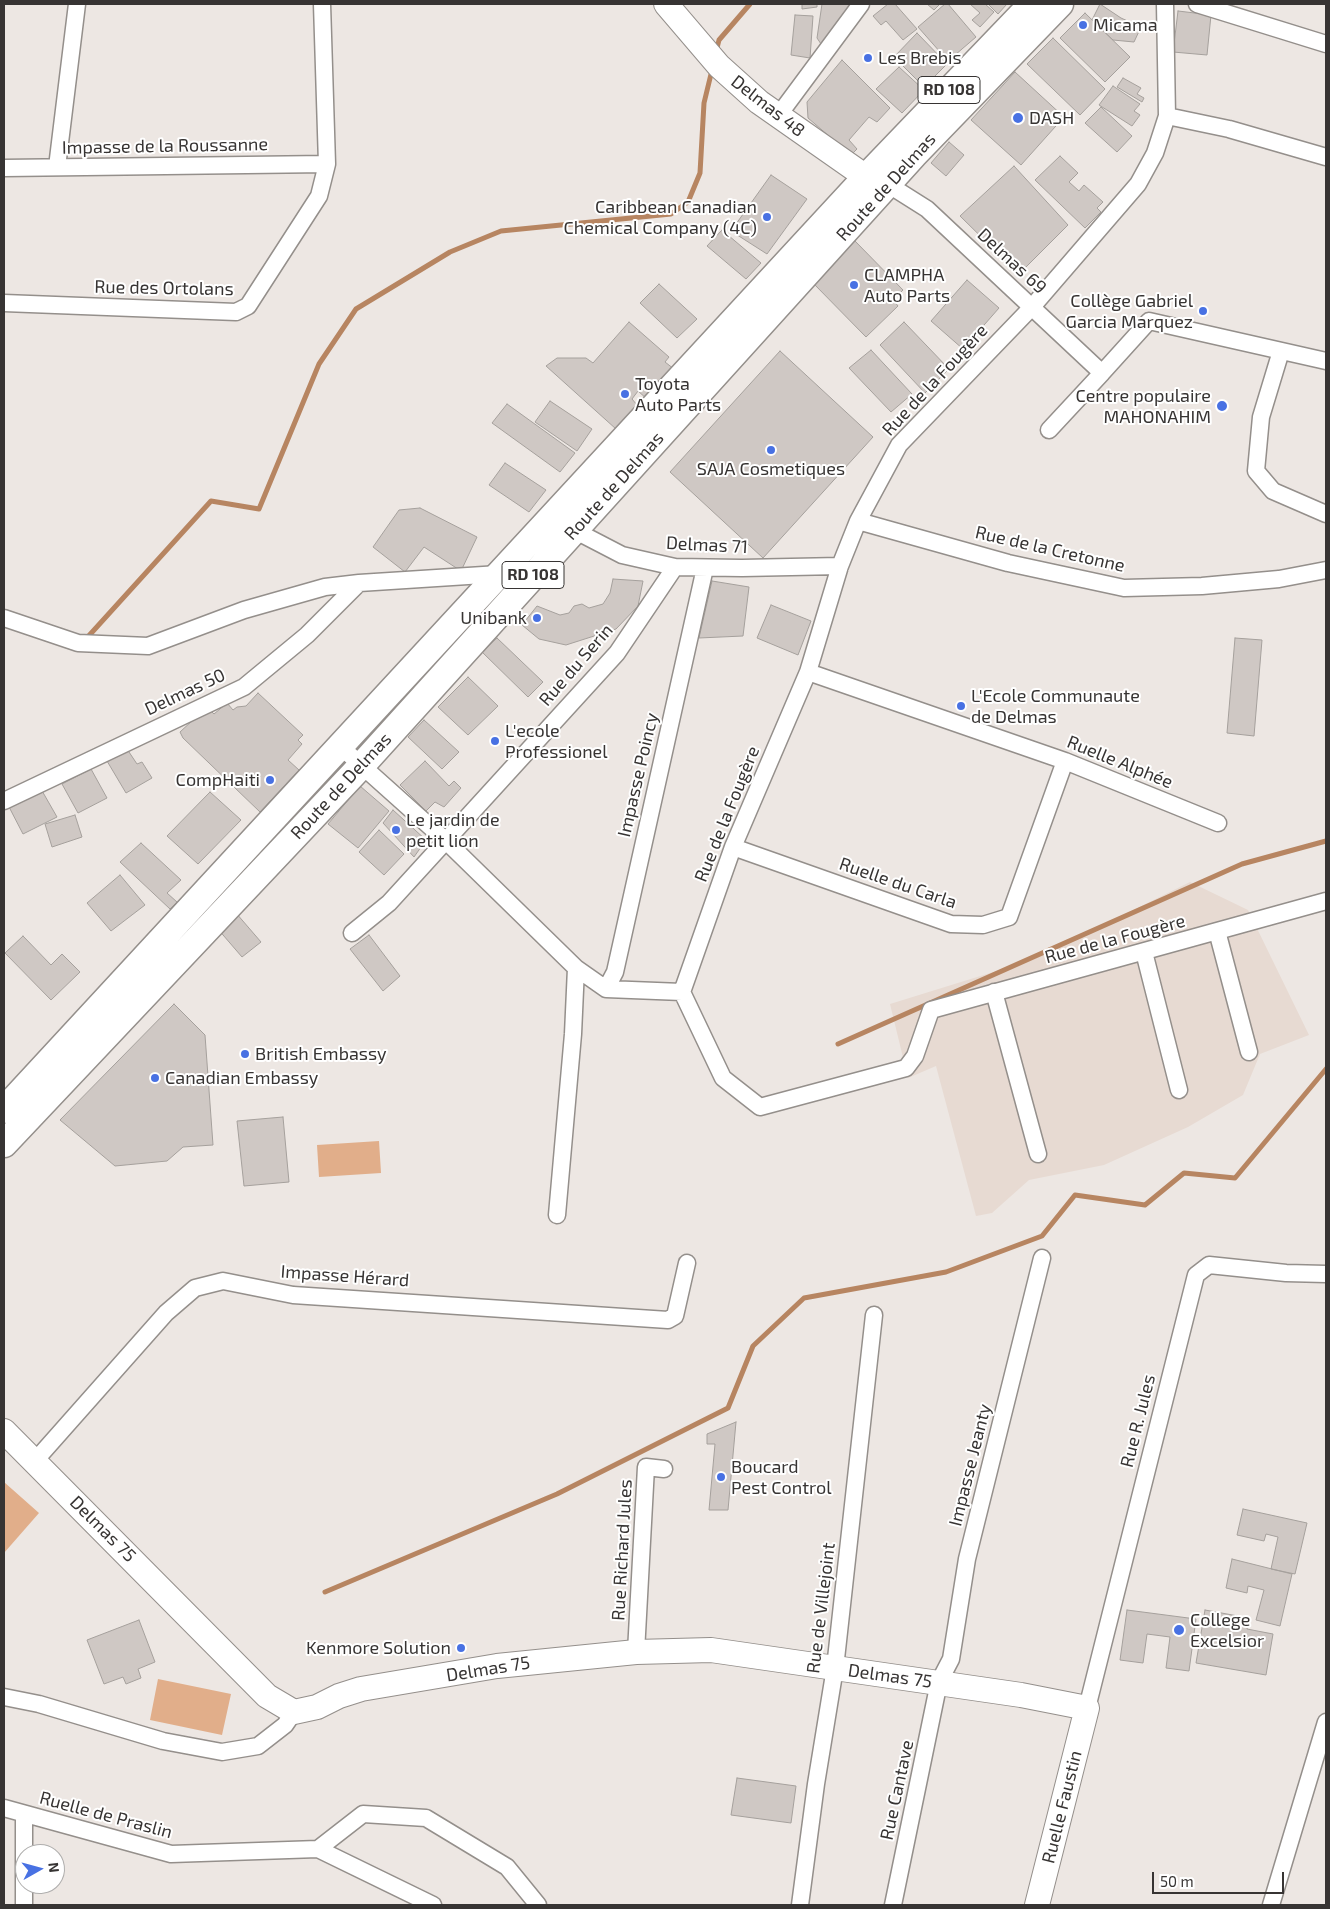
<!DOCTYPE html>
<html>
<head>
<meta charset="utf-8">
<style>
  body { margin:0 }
  #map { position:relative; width:1330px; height:1909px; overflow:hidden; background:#ede7e3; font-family:"Exo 2",sans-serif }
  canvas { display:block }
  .frame { position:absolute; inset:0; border:5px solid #373433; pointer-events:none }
  .north { position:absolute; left:15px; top:1844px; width:50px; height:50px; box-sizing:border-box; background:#fff; border:1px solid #afaead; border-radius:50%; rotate:83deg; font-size:14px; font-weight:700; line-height:20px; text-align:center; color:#373433 }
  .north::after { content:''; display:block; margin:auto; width:18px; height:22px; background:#4871e3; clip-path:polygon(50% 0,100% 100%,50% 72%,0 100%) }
  .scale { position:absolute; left:1152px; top:1872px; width:132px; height:22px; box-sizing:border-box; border:2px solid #373433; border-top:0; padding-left:6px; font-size:15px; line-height:18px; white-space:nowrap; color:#373433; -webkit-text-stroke:4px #fff; paint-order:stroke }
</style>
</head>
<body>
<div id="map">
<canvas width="1330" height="1909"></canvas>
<div class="frame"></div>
<div class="north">N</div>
<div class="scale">50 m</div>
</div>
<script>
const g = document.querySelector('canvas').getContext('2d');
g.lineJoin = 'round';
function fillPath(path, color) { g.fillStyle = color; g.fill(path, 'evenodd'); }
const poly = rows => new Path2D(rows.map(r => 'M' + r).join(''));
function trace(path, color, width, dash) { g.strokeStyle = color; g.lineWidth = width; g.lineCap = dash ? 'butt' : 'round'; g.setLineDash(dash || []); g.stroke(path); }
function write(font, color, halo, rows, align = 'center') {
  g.font = font + ' "Exo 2",sans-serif'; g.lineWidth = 4; g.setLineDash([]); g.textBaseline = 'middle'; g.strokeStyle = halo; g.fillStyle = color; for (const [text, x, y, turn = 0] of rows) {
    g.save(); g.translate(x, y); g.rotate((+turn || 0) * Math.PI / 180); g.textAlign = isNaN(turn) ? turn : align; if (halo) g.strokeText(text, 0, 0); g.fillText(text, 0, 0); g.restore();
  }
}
fillPath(poly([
  [1190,882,1248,910,1309,1035,1260,1054,1243,1095,1188,1127,1104,1165,1029,1180,992,1213,976,1216,936,1066,908,1078,890,1004,1032,960]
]), '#e7dad2');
fillPath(poly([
  [379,1141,381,1173,319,1177,317,1145],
  [4,1482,39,1513,4,1553],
  [158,1679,231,1694,222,1735,150,1720]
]), '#e1ae8a');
trace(poly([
  [716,52,719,40,750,4],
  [85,640,211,501,259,509,319,364,356,309,450,252,501,231,671,214,688,202,700,173,704,103,712,70],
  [838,1044,1242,864,1326,841],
  [325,1592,557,1494,728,1408,753,1346,804,1298,946,1272,1042,1236,1075,1195,1145,1205,1184,1173,1235,1178,1326,1069]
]), '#b78561', 5);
const building = poly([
  [802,4,817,4,817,7,802,9,802,4],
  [822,4,854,4,823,47,817,38,822,4],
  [888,4,895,4,917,29,903,40,886,21,881,25,873,16,888,4],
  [927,4,940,4,934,10,927,4],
  [945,4,948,4,976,37,948,61,918,27,945,4],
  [970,4,985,4,994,12,980,27,972,20,980,13,970,4],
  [988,4,1007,4,998,14,988,4],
  [1100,4,1121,18,1141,27,1134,42,1113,40,1092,20,1100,4],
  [1178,11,1211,15,1207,55,1173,52,1178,11],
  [1085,13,1130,57,1105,82,1060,38,1085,13],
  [795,15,813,16,810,58,791,55,795,15],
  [917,33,947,64,924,87,894,57,917,33],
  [1053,38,1105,89,1080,115,1027,64,1053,38],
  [842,60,890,108,877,122,869,117,849,140,857,149,851,155,808,118,807,102,842,60],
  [899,67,924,90,902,113,876,89,899,67],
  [1015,72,1064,117,1021,165,971,120,1015,72],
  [1123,78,1141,88,1137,94,1144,98,1142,102,1117,87,1123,78],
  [1113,86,1140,104,1134,111,1140,115,1132,126,1099,105,1113,86],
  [1101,107,1132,136,1117,152,1085,123,1101,107],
  [949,142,964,155,946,176,931,163,949,142],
  [1060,156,1078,173,1069,182,1079,191,1084,185,1103,202,1097,208,1101,212,1085,228,1035,180,1060,156],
  [1014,166,1068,225,1019,274,960,216,1014,166],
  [771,175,807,199,767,254,731,231,771,175],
  [722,230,761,263,746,279,707,246,722,230],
  [855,241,903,290,893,300,898,306,866,337,813,283,855,241],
  [967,280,999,308,963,349,931,321,967,280],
  [659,284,697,319,677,338,640,303,659,284],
  [629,322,669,357,665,362,674,369,647,399,638,391,632,399,637,405,616,429,546,366,557,358,586,358,593,363,629,322],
  [904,322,949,369,925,393,880,345,904,322],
  [871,350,912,394,891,412,849,368,871,350],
  [780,351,873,437,763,558,670,472,780,351],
  [550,401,592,429,577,451,535,422,550,401],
  [507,404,575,453,560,472,492,423,507,404],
  [505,463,546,490,529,512,489,485,505,463],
  [420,508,477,537,461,571,424,547,405,572,373,547,399,510,420,508],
  [613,579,643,581,638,606,616,629,566,645,539,639,522,625,537,606,560,615,569,613,574,606,582,604,589,608,603,604,610,593,613,579],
  [712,581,749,587,743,636,699,638,712,581],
  [771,605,811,621,798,655,757,638,771,605],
  [497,638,543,682,528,697,482,652,497,638],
  [1235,638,1262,640,1254,736,1227,733,1235,638],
  [468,677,498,706,468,735,438,707,468,677],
  [258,693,303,735,298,740,302,744,288,760,299,770,260,812,183,738,180,732,207,707,214,714,227,703,233,710,237,707,246,706,258,693],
  [424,720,459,752,442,769,408,737,424,720],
  [127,749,137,764,142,762,152,778,126,793,107,761,127,749],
  [425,761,449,786,454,781,461,788,444,807,435,802,426,811,400,785,425,761],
  [91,769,107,798,78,813,62,784,91,769],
  [360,786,389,811,358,848,328,824,360,786],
  [41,789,57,817,23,834,8,805,41,789],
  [210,792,241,820,198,864,167,836,210,792],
  [393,810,426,840,414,857,383,823,393,810],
  [75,815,82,837,52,847,45,824,75,815],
  [379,830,404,854,384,875,359,852,379,830],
  [141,843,181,880,167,893,177,902,170,909,120,862,141,843],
  [120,875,145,905,111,931,87,903,120,875],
  [236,913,261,942,242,957,217,928,236,913],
  [369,935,400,976,383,991,350,949,369,935],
  [23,936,51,965,62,954,80,972,51,1000,5,953,23,936],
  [174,1004,205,1035,213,1145,183,1147,167,1161,115,1166,60,1120,174,1004],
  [283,1117,289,1182,244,1186,237,1121,283,1117],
  [736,1422,728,1510,709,1510,715,1444,707,1444,707,1434,736,1422],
  [1243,1509,1307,1523,1295,1574,1271,1569,1278,1537,1266,1534,1264,1541,1237,1535,1243,1509],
  [1232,1559,1292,1574,1280,1626,1256,1620,1264,1590,1248,1586,1247,1593,1226,1588,1232,1559],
  [1127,1610,1196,1619,1189,1671,1166,1668,1170,1637,1147,1634,1143,1663,1120,1660,1127,1610],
  [1205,1610,1249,1618,1247,1629,1273,1634,1266,1675,1196,1663,1205,1610],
  [139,1620,155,1662,138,1669,141,1678,126,1684,123,1677,104,1684,87,1640,139,1620],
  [737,1778,796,1786,791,1823,731,1815,737,1778]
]);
fillPath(building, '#cfc8c4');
trace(building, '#a5a09c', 1);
const street = poly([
  [1165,4,1167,116,1155,153,1138,184,1032,307,899,445,858,521,840,566,808,672,733,847,682,992,723,1078,760,1107,906,1068,915,1056,931,1010,1326,901],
  [1197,4,1326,44],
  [778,116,861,4],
  [1167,116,1229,129,1326,157],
  [57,167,77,4],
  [4,168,327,164],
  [889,185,927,209,1102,373,1149,321,1326,361],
  [4,303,236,312,248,306,319,196,327,164,322,4],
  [1281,351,1261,417,1256,471,1273,491,1326,514],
  [1049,430,1102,373],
  [858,521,1008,563,1124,588,1202,586,1279,579,1326,570],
  [568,527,622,555,675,567,742,568,840,566],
  [4,618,78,643,148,646,244,610,325,587,359,583],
  [808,672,1065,761,1218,823],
  [341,747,445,840,576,968,606,989,682,992],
  [4,801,244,687,307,635,359,583,499,574],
  [733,847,951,924,983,925,1009,917,1065,761],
  [1217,931,1249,1052],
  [352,933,389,903,617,653,675,567],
  [1144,952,1179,1090],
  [606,989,615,972,705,568],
  [994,992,1038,1154],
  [557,1215,573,1034,576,968],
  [34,1462,166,1313,195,1288,223,1281,293,1295,668,1320,675,1316,687,1263],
  [636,1652,646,1467,664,1469],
  [4,1697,39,1704,163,1741,222,1752,258,1746,285,1725,294,1712],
  [1087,1708,1196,1275,1209,1265,1286,1273,1326,1274],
  [4,1808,171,1854,318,1849],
  [24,1814,24,1905],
  [433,1905,318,1849,363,1814,426,1818,507,1867,538,1905],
  [800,1905,816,1784,835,1668,874,1315],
  [893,1905,939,1682,951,1659,967,1559,1042,1258],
  [1271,1905,1326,1722]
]);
const secondary = poly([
  [666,4,719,66,759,102,866,177,884,183],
  [4,1431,267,1696,294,1712,317,1707,339,1696,361,1689,497,1666,636,1652,711,1650,1021,1695,1087,1708,1037,1905]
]);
const primary = poly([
  [4,1110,866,177,1032,4],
  [4,1144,362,765,914,155,1060,4]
]);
trace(street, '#948f8b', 19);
trace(secondary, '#948f8b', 26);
trace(primary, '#948f8b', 29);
trace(street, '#fff', 16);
trace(secondary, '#fff', 24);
trace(primary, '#fff', 26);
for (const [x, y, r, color] of [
  [1083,25,5,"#4871e3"],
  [868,58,5,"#4871e3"],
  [1018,118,6,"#4871e3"],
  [767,217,5,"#4871e3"],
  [854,285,5,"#4871e3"],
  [1203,311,5,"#4871e3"],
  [625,394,5,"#4871e3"],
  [1222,406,6,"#4871e3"],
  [771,450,5,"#4871e3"],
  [537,618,5,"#4871e3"],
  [961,706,5,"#4871e3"],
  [495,741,5,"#4871e3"],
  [270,780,5,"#4871e3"],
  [396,830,5,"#4871e3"],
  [245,1054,5,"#4871e3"],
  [155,1078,5,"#4871e3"],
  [721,1477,5,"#4871e3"],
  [1179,1630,6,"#4871e3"],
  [461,1648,5,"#4871e3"]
]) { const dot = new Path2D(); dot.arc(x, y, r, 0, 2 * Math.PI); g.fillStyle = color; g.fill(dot); trace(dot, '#fff', 2); }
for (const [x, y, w] of [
  [949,90,62],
  [533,575,62]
]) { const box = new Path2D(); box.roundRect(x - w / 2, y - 13.5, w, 27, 4); g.fillStyle = '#fff'; g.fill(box); trace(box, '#373433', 1); }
write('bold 16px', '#373433', null, [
  ["RD 108",949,90],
  ["RD 108",533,575]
]);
write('18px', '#373433', '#fff', [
  ["Micama",1093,25],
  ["Les Brebis",878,58],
  ["DASH",1029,118],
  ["Caribbean Canadian",757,207,"right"],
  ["Chemical Company (4C)",757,228,"right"],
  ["CLAMPHA",864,275],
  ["Auto Parts",864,296],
  ["Collège Gabriel",1193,301,"right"],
  ["Garcia Marquez",1193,322,"right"],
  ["Toyota",635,384],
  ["Auto Parts",635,405],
  ["Centre populaire",1211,396,"right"],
  ["MAHONAHIM",1211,417,"right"],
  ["SAJA Cosmetiques",771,469,"center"],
  ["Unibank",527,618,"right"],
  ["L'Ecole Communaute",971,696],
  ["de Delmas",971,717],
  ["L'ecole",505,731],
  ["Professionel",505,752],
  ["CompHaiti",260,780,"right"],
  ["Le jardin de",406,820],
  ["petit lion",406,841],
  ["British Embassy",255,1054],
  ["Canadian Embassy",165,1078],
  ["Boucard",731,1467],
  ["Pest Control",731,1488],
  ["College",1190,1620],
  ["Excelsior",1190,1641],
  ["Kenmore Solution",451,1648,"right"]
], 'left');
write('18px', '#373433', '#fff', [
  ["Delmas 48",768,106,38],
  ["Impasse de la Roussanne",165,146,-1],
  ["Route de Delmas",886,187,-48],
  ["Delmas 69",1012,261,43],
  ["Rue des Ortolans",164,288,1],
  ["Rue de la Fougère",935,380,-47],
  ["Route de Delmas",614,486,-48],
  ["Delmas 71",707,545,3],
  ["Rue de la Cretonne",1050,549,13],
  ["Rue du Serin",576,665,-49],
  ["Delmas 50",185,692,-25],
  ["Ruelle Alphée",1120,762,22],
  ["Impasse Poincy",638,775,-77],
  ["Route de Delmas",341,786,-47],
  ["Rue de la Fougère",727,814,-68],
  ["Ruelle du Carla",898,883,19],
  ["Rue de la Fougère",1115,939,-15],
  ["Impasse Hérard",345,1276,4],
  ["Rue R. Jules",1138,1421,-76],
  ["Impasse Jeanty",970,1465,-76],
  ["Delmas 75",103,1529,45],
  ["Rue Richard Jules",622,1550,-87],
  ["Rue de Villejoint",821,1608,-83],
  ["Delmas 75",488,1669,-9],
  ["Delmas 75",890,1676,8],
  ["Rue Cantave",897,1790,-78],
  ["Ruelle Faustin",1062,1807,-76],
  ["Ruelle de Praslin",106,1815,15]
]);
</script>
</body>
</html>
